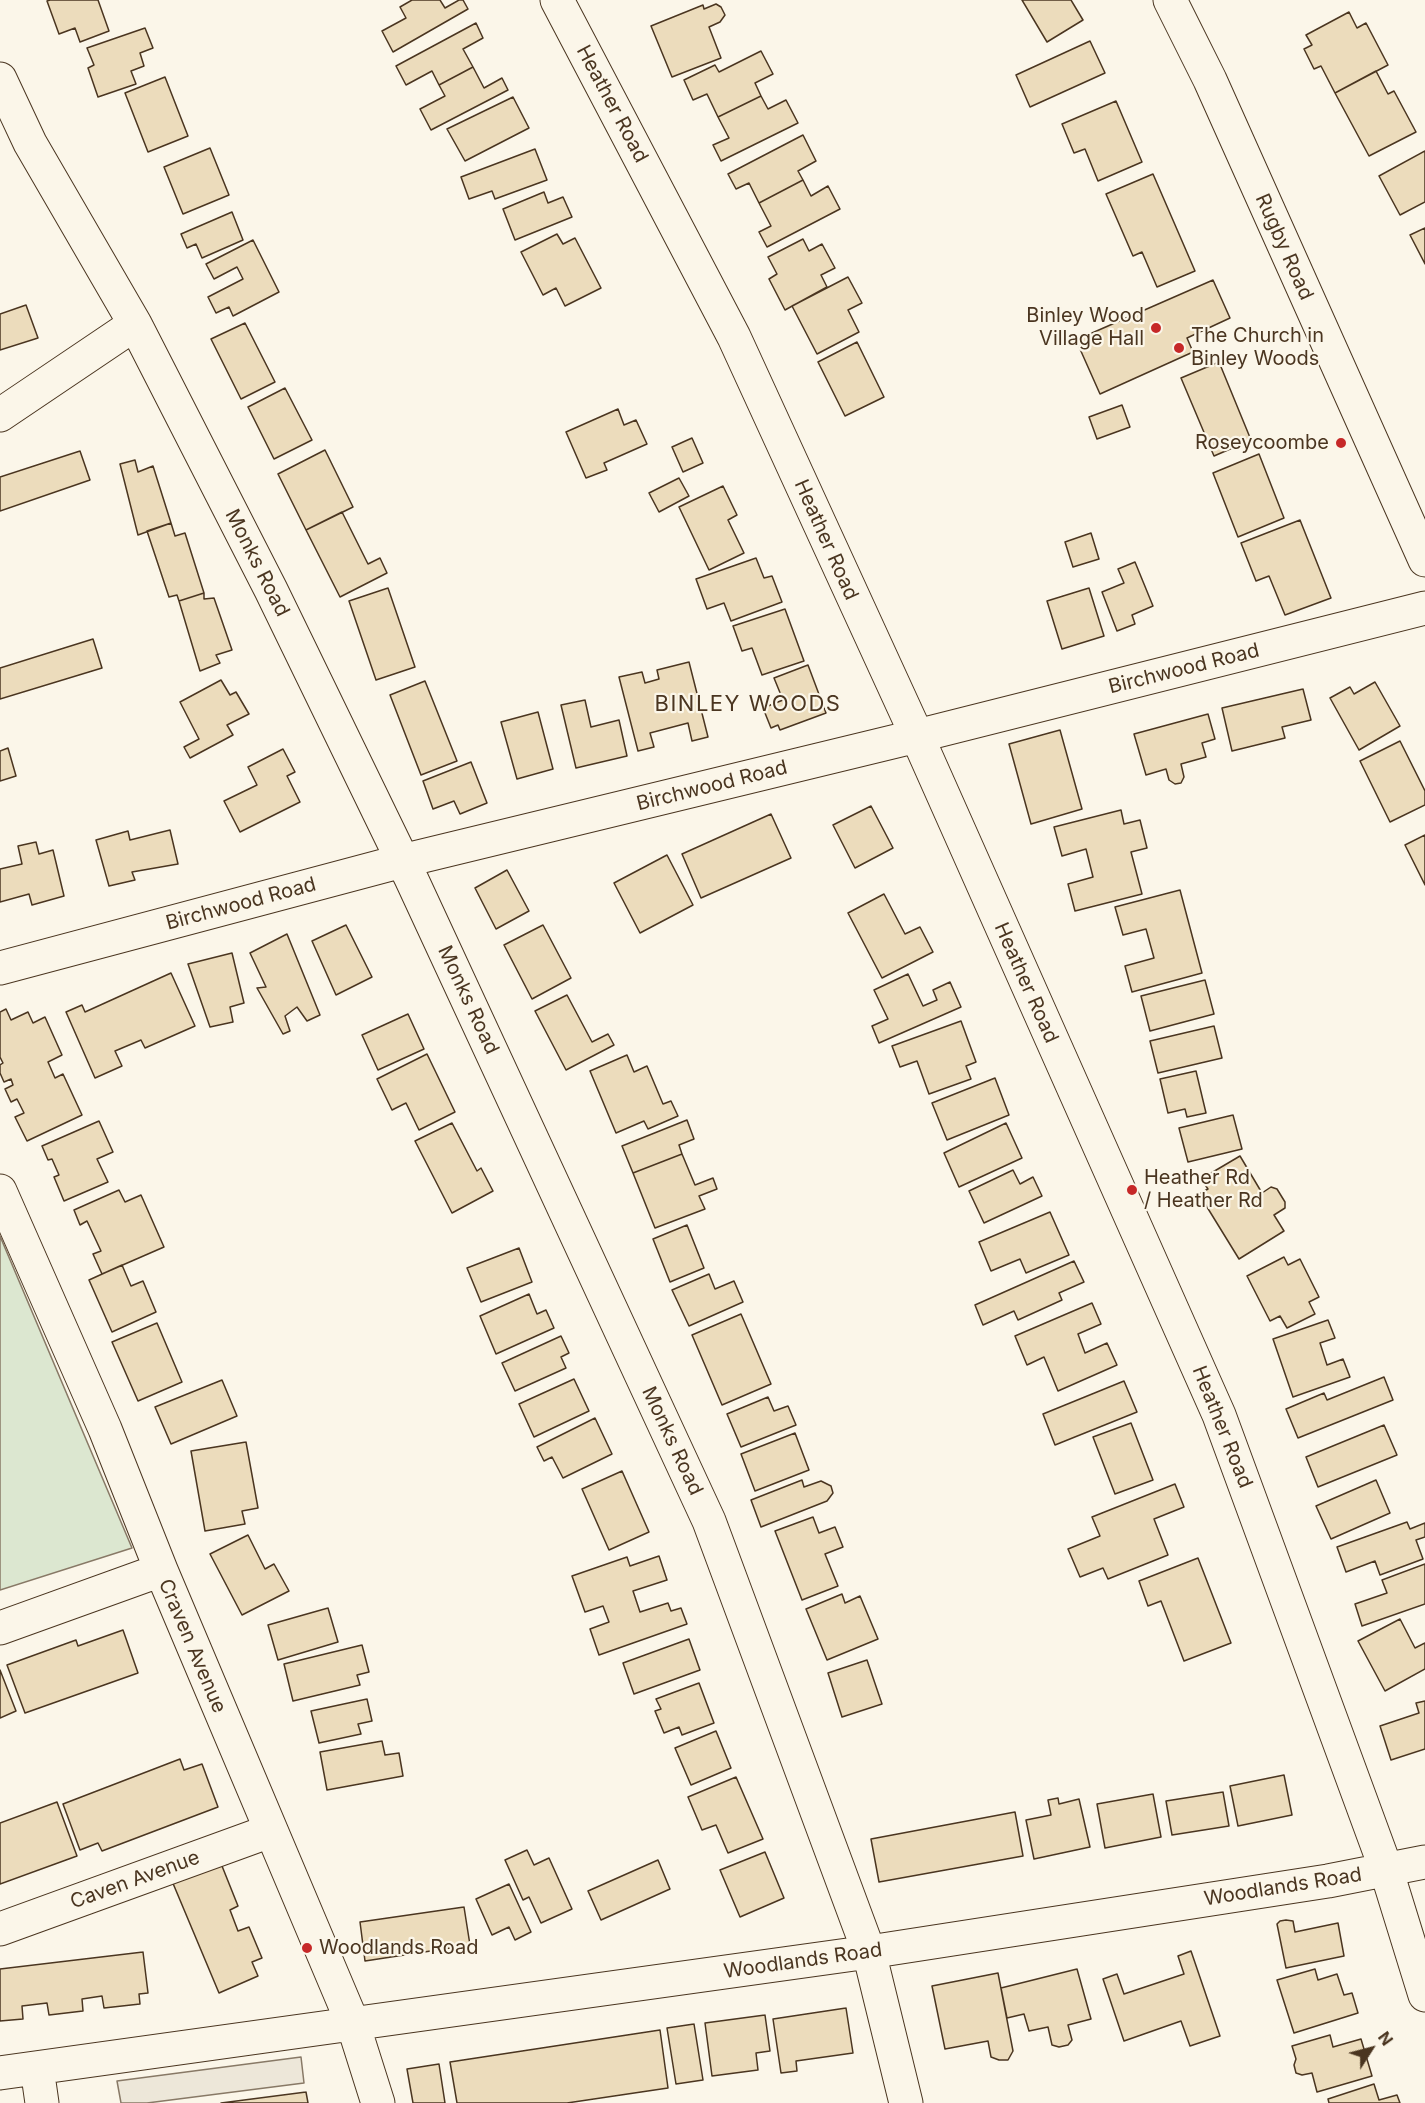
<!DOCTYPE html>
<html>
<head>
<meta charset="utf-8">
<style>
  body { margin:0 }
  #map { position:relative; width:1425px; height:2103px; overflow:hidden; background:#fbf6e9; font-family:Inter,sans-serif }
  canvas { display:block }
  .north { position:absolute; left:1341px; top:2019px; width:60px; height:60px; -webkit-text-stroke:4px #fbf6e9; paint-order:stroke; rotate:54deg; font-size:16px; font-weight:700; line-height:24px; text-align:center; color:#4a3520 }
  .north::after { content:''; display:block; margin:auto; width:21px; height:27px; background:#4a3520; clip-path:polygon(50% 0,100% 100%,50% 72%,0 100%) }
</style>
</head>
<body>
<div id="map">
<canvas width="1425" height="2103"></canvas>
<div class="north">N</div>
</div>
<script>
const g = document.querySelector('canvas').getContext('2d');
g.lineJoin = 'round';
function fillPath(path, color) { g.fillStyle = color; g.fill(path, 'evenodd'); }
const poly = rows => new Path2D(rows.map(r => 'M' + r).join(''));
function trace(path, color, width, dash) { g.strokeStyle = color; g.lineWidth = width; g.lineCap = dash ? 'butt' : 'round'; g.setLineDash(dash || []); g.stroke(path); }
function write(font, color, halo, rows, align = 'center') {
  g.font = font + ' Inter,sans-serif'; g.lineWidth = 4.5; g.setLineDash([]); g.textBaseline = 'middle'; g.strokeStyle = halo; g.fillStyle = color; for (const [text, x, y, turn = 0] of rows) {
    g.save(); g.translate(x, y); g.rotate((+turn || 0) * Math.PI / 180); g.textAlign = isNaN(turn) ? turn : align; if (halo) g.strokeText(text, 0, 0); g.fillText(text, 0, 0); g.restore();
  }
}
const green = poly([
  [0,1236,132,1548,0,1590,0,1236]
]);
fillPath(green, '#dce7d0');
trace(green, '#887966', 1.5);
const parking = poly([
  [301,2057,304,2083,147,2103,121,2103,117,2081,301,2057]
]);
fillPath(parking, '#ede7d9');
trace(parking, '#887966', 1.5);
const building = poly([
  [50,0,98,0,109,31,80,42,75,28,59,34,47,1,50,0],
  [412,0,440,0,445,8,459,0,463,0,468,9,393,52,382,31,406,18,400,7,412,0],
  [1022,0,1071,0,1083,20,1047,42,1022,0],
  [716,4,721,7,725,15,720,22,709,27,721,58,672,77,651,26,703,5,704,9,716,4],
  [1349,12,1357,28,1366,23,1388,65,1335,93,1321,66,1314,69,1304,49,1312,45,1306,35,1349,12],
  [476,23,483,38,463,49,473,67,439,85,432,71,406,85,396,66,476,23],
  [145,28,153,48,140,53,144,66,131,71,136,84,98,97,88,68,94,65,87,48,145,28],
  [1090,41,1105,73,1030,107,1016,75,1090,41],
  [761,51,773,74,755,83,761,96,718,117,707,94,693,100,684,80,715,65,719,72,761,51],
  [473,67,484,88,502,78,508,90,431,130,420,109,445,96,439,85,473,67],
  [1376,71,1388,94,1394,91,1416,132,1369,156,1335,93,1376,71],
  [165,77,188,136,148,152,125,93,165,77],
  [761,96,768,109,786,100,798,123,721,161,713,145,729,138,718,117,761,96],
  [513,97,529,128,465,161,447,129,513,97],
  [1116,101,1142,162,1098,181,1085,149,1074,153,1062,124,1116,101],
  [803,135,816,161,798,171,803,180,759,203,749,183,736,189,728,174,803,135],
  [210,148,229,195,183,214,164,167,210,148],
  [535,149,547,180,495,199,492,191,469,199,461,177,535,149],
  [1425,151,1425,202,1400,215,1379,176,1425,151],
  [1153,174,1195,271,1157,287,1142,252,1133,256,1106,194,1153,174],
  [803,180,811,196,828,186,840,209,767,247,759,232,771,226,759,203,803,180],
  [544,192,548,203,563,197,572,217,515,240,503,209,544,192],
  [232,212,243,240,202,258,196,244,187,248,181,234,232,212],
  [1425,228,1425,264,1410,235,1425,228],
  [557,234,563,244,575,238,601,288,565,306,556,288,543,295,521,252,557,234],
  [803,239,809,251,822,244,835,268,821,275,827,287,785,310,769,279,777,274,768,257,803,239],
  [253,240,279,292,233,316,229,307,216,313,208,297,243,279,237,267,214,279,206,264,253,240],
  [848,277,862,303,848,310,859,332,817,354,792,306,848,277],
  [1213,280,1230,318,1187,338,1193,352,1100,394,1076,340,1213,280],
  [26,305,38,338,0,350,0,314,26,305],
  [245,323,275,382,241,399,211,339,245,323],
  [857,342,884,397,845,416,818,362,857,342],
  [1219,362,1251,440,1214,456,1181,378,1219,362],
  [285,388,312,440,274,459,248,407,285,388],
  [1122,405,1130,427,1097,439,1089,417,1122,405],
  [618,409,624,425,636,420,647,444,604,463,607,470,586,478,566,432,618,409],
  [692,438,703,463,683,472,672,447,692,438],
  [325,450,353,507,306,530,278,474,325,450],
  [80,451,90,480,0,511,0,477,80,451],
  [1259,454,1284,518,1238,537,1213,473,1259,454],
  [135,460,138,472,153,466,171,523,138,535,120,464,135,460],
  [679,478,689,496,659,512,649,493,679,478],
  [723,486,737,515,728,520,744,553,709,570,679,507,723,486],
  [342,512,368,564,380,558,387,573,340,597,306,530,342,512],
  [1300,520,1331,598,1285,615,1269,576,1256,581,1241,543,1300,520],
  [171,523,175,536,185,533,204,593,179,601,177,595,169,597,147,531,171,523],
  [1091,533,1099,559,1073,567,1065,542,1091,533],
  [756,558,764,578,772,576,782,602,731,621,724,603,707,609,696,579,756,558],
  [1135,562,1153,606,1132,615,1135,624,1117,631,1102,592,1124,583,1118,569,1135,562],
  [388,588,415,667,376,680,349,601,388,588],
  [1089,588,1104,636,1062,649,1047,601,1089,588],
  [204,593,204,599,214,598,232,650,216,655,220,663,200,671,179,601,204,593],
  [785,609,804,661,762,675,752,648,742,651,733,626,785,609],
  [93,639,102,668,0,699,0,668,93,639],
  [689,662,708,737,692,741,688,723,650,733,654,747,638,751,619,677,642,672,645,683,659,679,657,670,689,662],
  [808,665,826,713,780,730,778,725,771,728,763,708,783,700,774,678,808,665],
  [221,680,230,695,236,692,249,714,227,725,233,735,190,758,184,747,199,739,180,702,221,680],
  [425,681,457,761,421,775,390,695,425,681],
  [1375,682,1400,726,1359,750,1330,698,1350,687,1354,694,1375,682],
  [1303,689,1311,720,1282,727,1285,738,1232,751,1222,708,1303,689],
  [585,700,591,727,619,720,627,756,576,768,561,705,585,700],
  [538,712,553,769,517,779,501,722,538,712],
  [1208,714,1215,739,1202,743,1206,757,1181,764,1184,777,1181,783,1175,784,1169,780,1166,769,1146,775,1134,734,1208,714],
  [1060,730,1082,809,1031,824,1009,744,1060,730],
  [1400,741,1425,791,1425,805,1390,822,1360,761,1400,741],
  [8,748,16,776,0,781,0,751,8,748],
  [283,749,295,772,287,776,300,802,240,832,224,801,257,785,248,767,283,749],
  [471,762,487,803,460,814,454,801,433,809,423,781,471,762],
  [871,806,893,848,855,868,833,825,871,806],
  [1121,810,1124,824,1140,820,1147,848,1131,852,1142,894,1075,911,1068,884,1093,877,1086,849,1062,856,1054,827,1121,810],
  [771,814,791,858,701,898,682,854,771,814],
  [170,830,178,864,132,872,135,880,109,886,96,840,128,831,130,840,170,830],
  [1425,835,1425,885,1405,845,1425,835],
  [36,842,39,854,53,850,64,896,32,905,29,894,0,902,0,869,22,864,18,846,36,842],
  [667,855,693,905,640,933,614,883,667,855],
  [507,870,529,911,496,929,475,888,507,870],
  [1180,890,1202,973,1132,992,1125,966,1154,958,1146,929,1123,935,1115,907,1180,890],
  [884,894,905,934,920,927,933,952,882,978,848,913,884,894],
  [346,925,372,977,336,995,312,941,346,925],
  [543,925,571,978,532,999,504,945,543,925],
  [287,934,320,1015,307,1021,297,1007,285,1016,290,1031,283,1034,257,988,266,987,250,953,287,934],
  [232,953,244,1003,230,1007,233,1022,210,1027,188,964,232,953],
  [171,973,195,1026,145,1048,141,1040,115,1051,122,1066,95,1078,66,1012,82,1005,85,1012,171,973],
  [908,974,923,1006,937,1000,933,990,950,982,961,1007,879,1043,872,1026,888,1019,874,990,908,974],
  [1205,980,1214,1014,1150,1031,1141,996,1205,980],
  [567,995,592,1042,608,1034,614,1045,566,1070,535,1011,567,995],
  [6,1009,11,1020,28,1012,33,1023,45,1017,62,1055,48,1062,55,1078,63,1074,82,1115,27,1141,15,1117,24,1113,17,1099,11,1102,5,1089,13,1085,11,1079,4,1082,0,1073,0,1065,3,1063,0,1057,0,1012,6,1009],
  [408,1014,424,1049,378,1070,362,1035,408,1014],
  [961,1021,976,1062,966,1066,971,1079,929,1094,917,1061,900,1067,892,1046,961,1021],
  [1214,1026,1222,1058,1158,1073,1150,1041,1214,1026],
  [427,1054,455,1112,419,1130,406,1103,392,1110,377,1079,427,1054],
  [627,1055,634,1072,647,1066,663,1104,671,1101,678,1116,648,1129,644,1121,616,1133,590,1071,627,1055],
  [1196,1071,1206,1113,1187,1117,1185,1109,1168,1113,1160,1079,1196,1071],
  [995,1078,1009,1115,947,1140,932,1103,995,1078],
  [1233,1115,1242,1149,1188,1162,1179,1128,1233,1115],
  [687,1120,694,1139,679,1145,682,1154,633,1173,622,1146,687,1120],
  [99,1121,113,1152,97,1159,108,1182,64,1201,54,1177,59,1175,52,1159,48,1160,42,1146,99,1121],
  [452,1123,477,1171,481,1168,493,1191,452,1213,415,1141,452,1123],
  [1006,1123,1022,1158,959,1187,944,1153,1006,1123],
  [682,1154,695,1185,713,1178,717,1189,699,1196,705,1209,655,1228,633,1173,682,1154],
  [1240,1156,1262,1193,1271,1187,1277,1189,1285,1202,1285,1208,1274,1215,1284,1231,1239,1259,1199,1194,1208,1189,1201,1179,1240,1156],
  [1013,1170,1020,1184,1033,1177,1042,1196,984,1223,969,1191,1013,1170],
  [119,1190,125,1202,141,1195,164,1247,102,1274,93,1254,101,1251,87,1221,80,1225,74,1210,119,1190],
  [1050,1212,1069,1255,1026,1273,1020,1259,991,1271,979,1242,1050,1212],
  [687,1225,704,1268,670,1282,653,1239,687,1225],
  [519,1248,532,1282,481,1302,467,1268,519,1248],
  [1284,1257,1288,1265,1300,1259,1319,1297,1309,1302,1315,1314,1287,1328,1280,1316,1270,1321,1247,1276,1284,1257],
  [1074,1261,1084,1282,1059,1293,1062,1300,1018,1320,1014,1311,983,1325,975,1305,1074,1261],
  [122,1265,131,1286,143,1281,156,1312,112,1332,89,1280,122,1265],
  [709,1274,715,1289,734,1281,743,1302,689,1326,672,1290,709,1274],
  [529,1294,537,1314,546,1310,554,1328,496,1354,480,1316,529,1294],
  [1092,1303,1101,1324,1078,1334,1085,1353,1107,1343,1117,1365,1058,1391,1044,1357,1027,1365,1015,1336,1092,1303],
  [741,1314,771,1384,722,1405,692,1335,741,1314],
  [1328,1320,1335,1338,1320,1343,1327,1365,1343,1359,1350,1377,1293,1397,1273,1339,1328,1320],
  [157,1323,182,1382,138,1401,112,1342,157,1323],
  [561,1336,569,1353,561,1357,566,1368,515,1391,502,1363,561,1336],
  [1384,1377,1393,1400,1298,1438,1286,1409,1324,1393,1327,1400,1384,1377],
  [574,1379,589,1411,534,1437,519,1404,574,1379],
  [222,1380,237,1416,171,1444,155,1407,222,1380],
  [1124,1381,1137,1412,1055,1445,1043,1414,1124,1381],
  [768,1397,774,1411,788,1406,796,1425,741,1447,727,1414,768,1397],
  [595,1418,612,1454,563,1478,552,1457,544,1461,537,1447,595,1418],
  [1131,1423,1153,1480,1115,1494,1093,1437,1131,1423],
  [1384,1425,1397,1455,1318,1487,1306,1457,1384,1425],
  [795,1433,809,1470,755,1491,741,1454,795,1433],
  [246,1442,258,1508,242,1511,245,1524,205,1531,191,1451,246,1442],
  [622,1471,649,1532,609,1550,582,1489,622,1471],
  [802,1480,804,1487,821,1481,831,1486,833,1493,827,1501,761,1527,751,1500,802,1480],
  [1376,1480,1390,1513,1331,1539,1316,1506,1376,1480],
  [1175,1484,1184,1507,1154,1519,1168,1555,1108,1579,1103,1568,1080,1577,1068,1549,1100,1536,1092,1517,1175,1484],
  [813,1517,819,1533,835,1527,843,1547,825,1554,838,1586,802,1600,775,1531,813,1517],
  [1407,1522,1410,1529,1425,1523,1425,1537,1416,1540,1423,1559,1380,1575,1375,1561,1346,1572,1337,1547,1407,1522],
  [248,1535,265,1569,274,1564,289,1591,242,1615,210,1554,248,1535],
  [659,1556,667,1580,633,1591,640,1612,668,1603,671,1611,681,1608,687,1624,599,1655,590,1629,609,1622,603,1606,585,1612,572,1576,627,1557,630,1566,659,1556],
  [1198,1558,1231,1643,1184,1661,1161,1601,1148,1606,1139,1581,1198,1558],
  [1425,1564,1425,1604,1362,1626,1355,1604,1387,1593,1382,1580,1425,1564],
  [842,1594,845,1603,860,1596,878,1639,827,1660,806,1609,842,1594],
  [328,1608,338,1642,278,1660,268,1625,328,1608],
  [1400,1619,1415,1648,1425,1643,1425,1669,1385,1691,1358,1641,1400,1619],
  [123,1630,138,1673,25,1713,7,1665,76,1640,78,1646,123,1630],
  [689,1639,700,1670,634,1694,623,1663,689,1639],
  [362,1645,369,1672,357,1675,360,1685,293,1701,284,1664,362,1645],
  [867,1660,882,1704,842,1717,828,1673,867,1660],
  [0,1670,16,1711,0,1718,0,1670],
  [699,1683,714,1723,682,1735,679,1727,664,1733,655,1711,661,1709,656,1699,699,1683],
  [367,1699,372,1721,358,1724,361,1734,319,1743,311,1711,367,1699],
  [1425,1701,1425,1749,1391,1760,1380,1726,1419,1713,1416,1703,1425,1701],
  [716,1731,731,1768,691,1785,675,1748,716,1731],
  [382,1741,385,1755,399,1753,403,1776,327,1790,320,1752,382,1741],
  [180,1759,184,1770,202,1764,218,1807,102,1851,98,1843,80,1850,63,1804,180,1759],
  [1284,1775,1292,1815,1238,1826,1230,1786,1284,1775],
  [736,1777,763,1839,728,1853,716,1825,702,1830,688,1797,736,1777],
  [1223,1792,1229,1826,1172,1835,1166,1801,1223,1792],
  [1153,1794,1161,1837,1105,1848,1097,1804,1153,1794],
  [1058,1798,1059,1804,1079,1799,1090,1847,1034,1859,1026,1820,1051,1815,1048,1800,1058,1798],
  [57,1802,77,1856,0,1884,0,1823,57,1802],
  [1015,1812,1023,1856,879,1882,871,1839,1015,1812],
  [527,1850,534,1865,549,1858,572,1909,541,1923,529,1897,523,1900,505,1860,527,1850],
  [765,1852,784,1898,740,1917,720,1870,765,1852],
  [658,1860,670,1889,601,1920,588,1891,658,1860],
  [220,1861,238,1906,230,1910,238,1931,249,1927,262,1958,252,1962,258,1976,219,1993,172,1881,220,1861],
  [509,1884,531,1932,515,1940,509,1927,492,1935,476,1899,509,1884],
  [464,1907,470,1945,365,1961,360,1922,464,1907],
  [1286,1920,1293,1921,1295,1932,1338,1923,1344,1956,1286,1968,1277,1924,1280,1921,1286,1920],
  [1191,1951,1220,2036,1190,2046,1181,2021,1124,2041,1103,1979,1117,1974,1124,1994,1184,1974,1178,1956,1191,1951],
  [143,1952,148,1993,139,1994,140,2004,104,2008,102,1996,82,1999,83,2011,49,2015,47,2003,22,2006,23,2019,0,2021,0,1969,143,1952],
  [1077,1969,1091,2019,1068,2025,1072,2040,1068,2045,1059,2047,1052,2045,1048,2027,1029,2031,1024,2014,1007,2018,1001,1988,1077,1969],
  [1315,1969,1318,1980,1337,1974,1344,1995,1352,1993,1358,2013,1294,2033,1277,1980,1315,1969],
  [998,1973,1013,2051,1008,2060,999,2060,991,2057,988,2041,945,2049,932,1986,998,1973],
  [846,2008,853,2053,796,2061,797,2071,781,2073,773,2019,846,2008],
  [765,2015,770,2051,756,2053,758,2070,712,2076,705,2023,765,2015],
  [694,2024,703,2080,676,2084,667,2028,694,2024],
  [660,2030,668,2088,567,2103,457,2103,450,2062,660,2030],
  [1330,2035,1333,2047,1361,2039,1372,2076,1317,2092,1312,2073,1302,2075,1296,2073,1294,2065,1296,2059,1292,2046,1330,2035],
  [439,2064,445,2103,413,2103,407,2069,439,2064],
  [1374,2084,1379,2100,1397,2095,1400,2103,1329,2103,1328,2099,1374,2084],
  [306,2092,308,2103,221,2103,306,2092]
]);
fillPath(building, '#ecdcbc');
trace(building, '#4a3520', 1.5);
const minor = poly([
  [557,0,734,337,917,736,1219,1415,1386,1869,1425,1995],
  [0,79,30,143,135,324,271,590,411,878,709,1521,869,1952,906,2103],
  [0,415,135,324],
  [0,968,402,861,917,736,1425,608],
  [0,1191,105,1429,161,1570,353,2024,378,2103],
  [0,1628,161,1570],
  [0,1929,270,1831],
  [37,2068,42,2103],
  [0,2073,869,1952,1328,1881,1425,1862]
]);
const major = poly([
  [1170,0,1210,80,1425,560]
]);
trace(minor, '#4a3520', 35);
trace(major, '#4a3520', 35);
trace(minor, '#fbf6e9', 33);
trace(major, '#fbf6e9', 33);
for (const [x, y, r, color] of [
  [1156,328,6,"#c62828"],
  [1179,348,6,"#c62828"],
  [1341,443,6,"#c62828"],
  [1132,1190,6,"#c62828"],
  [307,1948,6,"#c62828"]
]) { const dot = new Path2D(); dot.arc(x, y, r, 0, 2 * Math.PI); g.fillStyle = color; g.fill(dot); trace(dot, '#fbf6e9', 2); }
write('20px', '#4a3520', '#fbf6e9', [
  ["Heather Road",612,104,62],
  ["Rugby Road",1284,247,66],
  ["Heather Road",826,540,66],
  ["Monks Road",257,563,63],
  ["Birchwood Road",1184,669,-14],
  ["Birchwood Road",712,786,-14],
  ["Birchwood Road",241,904,-15],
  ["Heather Road",1026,983,66],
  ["Monks Road",468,1000,65],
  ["Heather Road",1222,1427,68],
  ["Monks Road",672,1441,65],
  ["Craven Avenue",192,1646,67],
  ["Caven Avenue",135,1880,-20],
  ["Woodlands Road",1283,1887,-9],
  ["Woodlands Road",803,1961,-8]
]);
write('20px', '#4a3520', '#fbf6e9', [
  ["Binley Wood",1144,316,"right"],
  ["Village Hall",1144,339,"right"],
  ["The Church in",1191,336],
  ["Binley Woods",1191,359],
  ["Roseycoombe",1329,443,"right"],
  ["Heather Rd",1144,1178],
  ["/ Heather Rd",1144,1201],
  ["Woodlands Road",319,1948]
], 'left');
g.letterSpacing = '1.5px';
write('22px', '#4a3520', '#fbf6e9', [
  ["BINLEY WOODS",748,704]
]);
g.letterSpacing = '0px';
</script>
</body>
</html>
